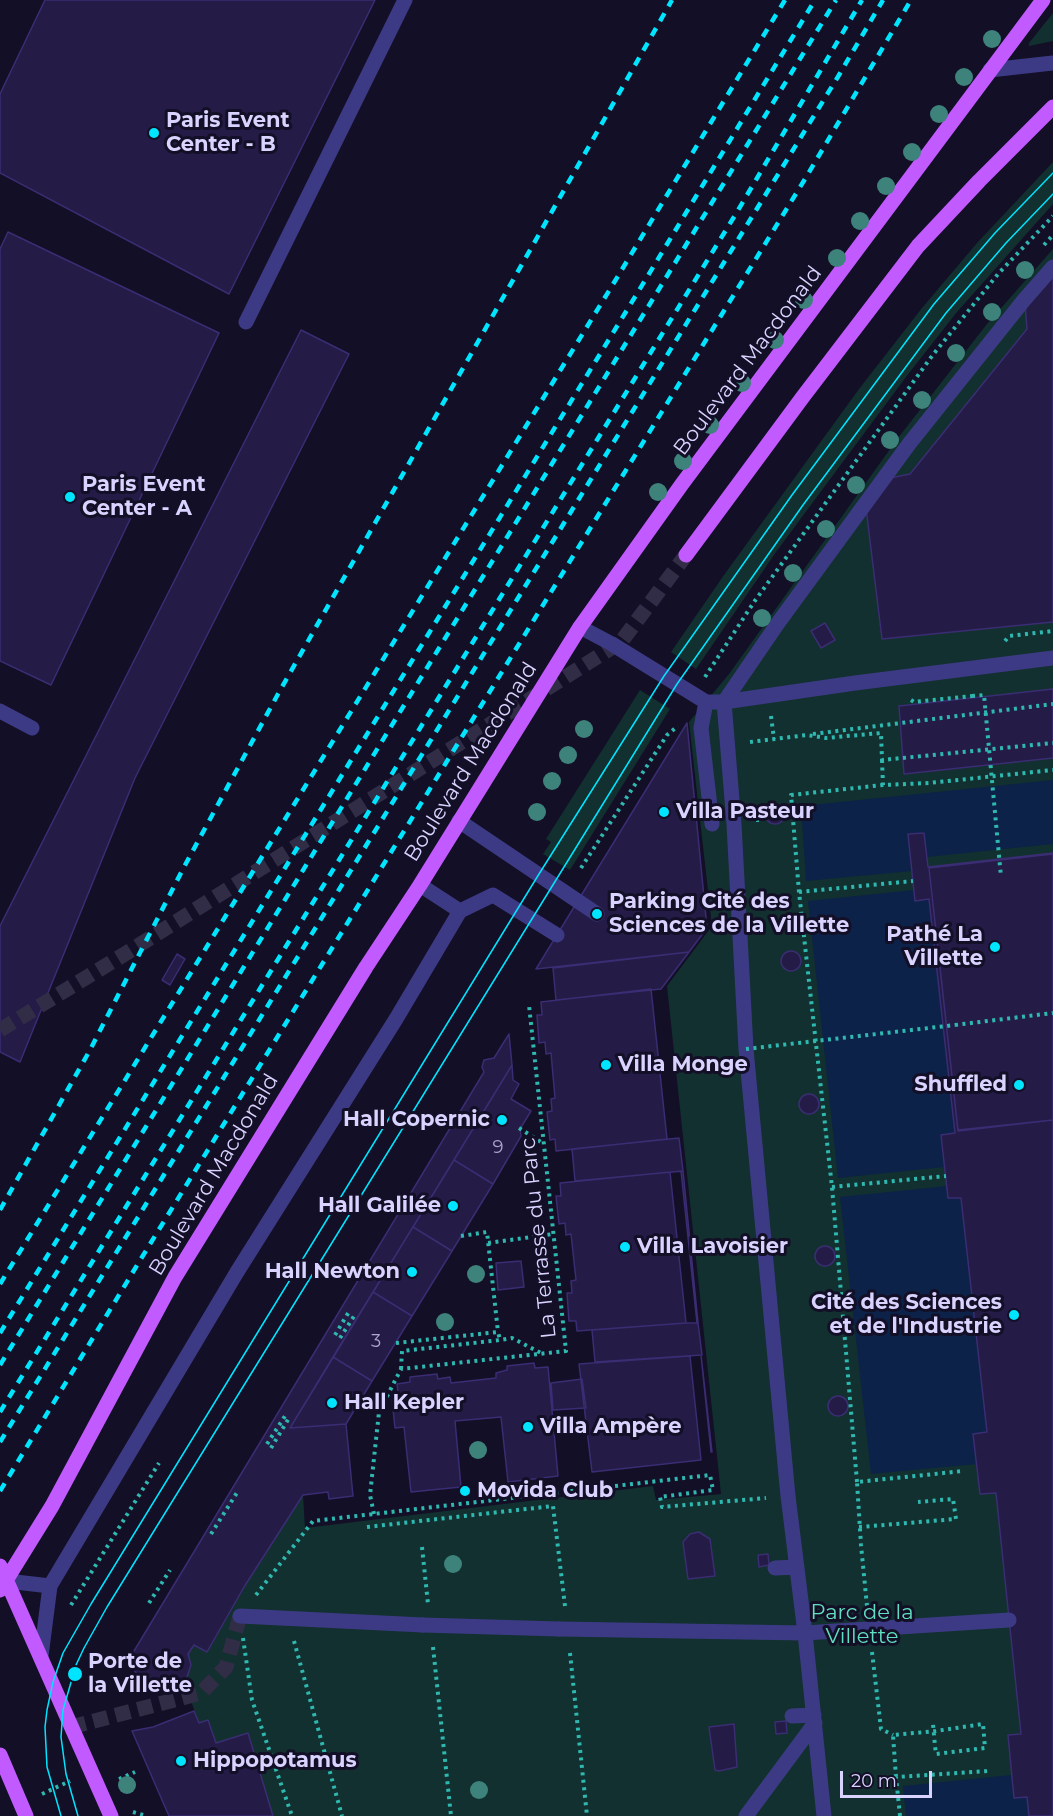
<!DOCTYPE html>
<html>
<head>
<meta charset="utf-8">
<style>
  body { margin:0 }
  #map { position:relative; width:1053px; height:1816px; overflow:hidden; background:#130f26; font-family:Montserrat,sans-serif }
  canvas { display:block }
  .scale { position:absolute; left:840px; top:1771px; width:92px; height:27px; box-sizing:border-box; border:3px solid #d9d4ff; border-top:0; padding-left:8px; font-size:18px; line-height:21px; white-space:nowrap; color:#d9d4ff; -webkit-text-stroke:4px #130f26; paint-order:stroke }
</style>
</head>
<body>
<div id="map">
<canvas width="1053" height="1816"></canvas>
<div class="scale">20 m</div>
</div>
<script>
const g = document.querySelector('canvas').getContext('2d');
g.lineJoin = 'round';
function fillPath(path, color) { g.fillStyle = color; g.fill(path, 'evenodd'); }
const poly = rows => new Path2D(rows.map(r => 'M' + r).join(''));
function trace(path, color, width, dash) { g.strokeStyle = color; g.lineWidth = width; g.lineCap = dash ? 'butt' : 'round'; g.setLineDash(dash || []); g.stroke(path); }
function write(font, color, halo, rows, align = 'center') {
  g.font = font + ' Montserrat,sans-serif'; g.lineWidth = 6; g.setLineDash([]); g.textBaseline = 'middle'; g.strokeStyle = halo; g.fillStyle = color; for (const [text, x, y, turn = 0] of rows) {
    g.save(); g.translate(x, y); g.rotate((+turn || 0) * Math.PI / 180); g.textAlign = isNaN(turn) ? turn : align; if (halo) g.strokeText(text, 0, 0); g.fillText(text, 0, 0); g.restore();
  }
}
fillPath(poly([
  [1053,13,1053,41,1029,46,1029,43],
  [1053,162,1053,204,957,312,906,377,776,552,696,669,671,652,724,575,859,389,922,308,977,243],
  [1053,249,1053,1816,273,1816,248,1733,216,1743,208,1720,199,1723,184,1682,187,1677,190,1665,188,1654,194,1645,207,1652,244,1587,303,1495,305,1528,653,1486,656,1500,721,1494,667,986,712,926,689,722,729,674,898,438,987,324],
  [640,690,670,709,570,870,543,854,551,842,546,839]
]), '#12302f');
fillPath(poly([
  [1053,780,1053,844,927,857,924,833,908,834,912,871,806,881,801,806],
  [914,890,929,899,955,1133,945,1167,838,1178,808,901],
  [947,1186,948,1198,961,1198,987,1432,974,1434,977,1464,871,1474,840,1197],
  [1011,1775,1014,1798,1027,1797,1029,1816,906,1816,903,1786]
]), '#0c2248');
const building = poly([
  [45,0,375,0,229,294,0,173,0,94,45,0],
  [8,232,219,333,51,685,0,661,0,249,8,232],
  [1053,273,1053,622,882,639,866,508,890,478,910,474,1027,329,1025,303,1053,273],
  [301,330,349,354,135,778,20,1062,0,1052,0,926,301,330],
  [825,623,835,640,821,648,811,631,825,623],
  [1053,689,1053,758,904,774,899,706,1053,689],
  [687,723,707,928,689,952,536,969,687,723],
  '765 814a10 10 0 1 1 20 0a10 10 0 1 1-20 0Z',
  [924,833,928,867,1053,853,1053,1816,1029,1816,1027,1797,1014,1798,1008,1735,1021,1734,996,1493,980,1494,973,1434,987,1432,961,1198,948,1198,941,1135,955,1133,929,899,915,901,908,834,924,833],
  [1053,854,1053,1120,958,1131,929,868,1053,854],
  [1053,854,1053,1120,958,1130,929,868,1053,854],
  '781 961a10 10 0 1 1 20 0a10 10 0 1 1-20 0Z',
  [689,952,661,989,556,1000,553,968,689,952],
  [177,954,185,959,170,985,162,980,177,954],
  [651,989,667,1139,556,1151,555,1139,550,1140,547,1112,552,1111,551,1099,555,1098,551,1053,546,1054,545,1042,539,1043,537,1015,542,1015,541,1002,651,989],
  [509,1034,512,1065,290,1428,346,1424,353,1496,329,1499,328,1492,303,1495,244,1587,207,1652,194,1645,188,1654,191,1665,187,1677,184,1682,174,1690,158,1692,146,1686,134,1670,131,1656,484,1072,482,1067,484,1060,494,1058,509,1034],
  [512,1065,513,1080,519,1084,511,1099,531,1111,520,1129,521,1136,493,1184,454,1160,512,1065],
  '799 1104a10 10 0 1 1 20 0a10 10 0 1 1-20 0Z',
  [679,1138,683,1171,575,1181,572,1149,679,1138],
  [454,1160,493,1184,452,1251,413,1227,454,1160],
  [681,1171,683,1171,698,1323,697,1323,681,1171],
  [670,1172,686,1323,577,1331,576,1321,569,1321,567,1293,572,1293,571,1281,576,1280,571,1234,566,1235,565,1223,559,1224,556,1196,561,1196,560,1183,670,1172],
  [413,1227,452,1251,412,1316,373,1292,413,1227],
  '815 1256a10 10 0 1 1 20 0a10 10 0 1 1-20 0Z',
  [521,1261,524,1287,498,1290,496,1263,521,1261],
  [373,1292,412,1316,372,1381,333,1357,373,1292],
  [686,1323,698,1323,702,1355,595,1362,592,1330,686,1323],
  [701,1355,712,1452,711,1452,701,1355],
  [690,1356,701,1460,592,1472,579,1364,690,1356],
  [333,1357,372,1381,346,1424,290,1428,333,1357],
  [534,1363,535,1368,548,1367,558,1476,508,1482,501,1417,455,1421,461,1487,411,1492,404,1427,395,1428,392,1400,399,1400,397,1384,410,1382,410,1377,437,1374,438,1379,450,1377,451,1383,496,1378,496,1373,507,1370,507,1366,534,1363],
  [582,1379,586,1408,553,1410,551,1383,582,1379],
  '828 1406a10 10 0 1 1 20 0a10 10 0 1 1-20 0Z',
  [699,1532,710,1539,715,1576,688,1579,683,1542,690,1534,699,1532],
  [768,1554,769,1565,759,1567,758,1555,768,1554],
  [194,1711,199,1723,208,1720,216,1743,248,1733,273,1816,169,1816,132,1731,153,1727,194,1711],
  [786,1721,787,1733,776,1734,775,1722,786,1721],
  [734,1724,737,1767,719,1771,715,1770,709,1727,734,1724]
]);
fillPath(building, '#241b47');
trace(building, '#3b2d73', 1.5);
trace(poly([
  [71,1727,201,1693,226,1667,240,1616]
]), '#312d47', 15, [15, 8]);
trace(poly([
  [0,1030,120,957,621,642,686,555]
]), '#312d47', 15, [15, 8]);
trace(poly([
  [1044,245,1053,235],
  [1005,641,1009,636,1053,631],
  [705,677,754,602,932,356,998,274,1053,216],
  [911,700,914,702,972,696],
  [771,716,774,739],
  [813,734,1053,704],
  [750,742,807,735,826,738,881,733,882,760,1053,743],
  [882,760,883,785,929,783,1053,770],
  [756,820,760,820,758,805],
  [581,868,667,735,678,726],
  [799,892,913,881],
  [955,1025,1053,1013],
  [519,1128,544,1144],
  [832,1187,946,1176],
  [461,1236,487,1232,498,1332],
  [488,1243,553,1234],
  [335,1335,350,1310],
  [340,1338,356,1313],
  [396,1343,498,1332,500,1340],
  [401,1369,402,1351,500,1340,512,1338,541,1353],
  [267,1444,285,1416],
  [271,1448,289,1418],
  [857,1482,832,1187,799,892,791,795,883,785],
  [374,1514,370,1495,379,1412,401,1369,566,1351,529,1005],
  [367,1527,553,1506,565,1606],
  [859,1527,956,1519,953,1499,918,1502],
  [211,1534,238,1491],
  [422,1547,428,1604],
  [256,1595,313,1521,710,1475,713,1490,660,1497,662,1507,766,1498],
  [149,1603,170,1570],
  [71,1605,159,1463],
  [867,1606,861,1545,857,1482,963,1471],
  [243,1638,252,1700,292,1816],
  [294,1641,342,1816],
  [433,1647,451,1816],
  [872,1652,881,1729,893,1735],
  [570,1653,587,1816],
  [896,1777,893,1735,936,1731,983,1724,985,1748,936,1754,935,1746,933,1724],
  [119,1779,135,1772],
  [42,1794,70,1781],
  [133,1812,147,1816],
  [900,1816,896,1777,989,1771]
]), '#2fb8b0', 4, [3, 4.5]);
trace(poly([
  [990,70,1053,63],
  [246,322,405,0],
  [612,644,706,702,724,702,778,623,909,444,1024,300,1053,267],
  [706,702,701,728,712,824],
  [724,702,855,683,1053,658],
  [0,711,32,728],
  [459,821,597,914],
  [460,911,493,895,557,935],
  [7,1581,50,1586,237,1272,396,1019,460,911,420,885],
  [805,1633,1009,1620],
  [41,1656,50,1586]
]), '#3d3a85', 15);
trace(poly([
  [724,702,734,824,746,1049,788,1496,805,1633,824,1816],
  [775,1568,797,1567],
  [240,1616,423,1625],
  [559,1629,805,1633],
  [792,1716,814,1715],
  [746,1816,815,1723]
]), '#3d3a85', 15);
trace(poly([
  [580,627,612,644]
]), '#3d3a85', 15);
trace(poly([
  [686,555,802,398,918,246,979,181,1053,107],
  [0,1566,111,1816],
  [0,1590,52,1506,175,1277,366,967,420,885,580,627,682,484,1043,0],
  [0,1755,26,1816]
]), '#c25bff', 15);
trace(poly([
  [61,1816,47,1767,45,1727,47,1710,53,1682,63,1653,91,1604,539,874,664,676,792,495,934,304,995,233,1053,173],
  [78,1816,66,1774,61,1737,63,1710,76,1665,84,1648,107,1607,677,684,803,505,946,313,1006,243,1053,194]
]), '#00e5ff', 1.5);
trace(poly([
  [0,1210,90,1050,184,867,278,694,672,0],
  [0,1284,615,281,785,0],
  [0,1333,638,292,815,0],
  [0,1365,836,0],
  [0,1412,737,212,862,0],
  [0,1442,839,75,883,0],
  [0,1491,139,1262,805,179,911,0]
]), '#00e5ff', 4.5, [9, 8]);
trace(poly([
  [972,696,984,695,1001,877],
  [746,1049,955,1025]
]), '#2fb8b0', 4, [3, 4.5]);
trace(poly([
  [423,1625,559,1629]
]), '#3d3a85', 15);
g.fillStyle = '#3d827b';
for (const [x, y] of [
  [992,39],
  [964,77],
  [939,114],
  [912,152],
  [886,186],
  [860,221],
  [837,258],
  [1025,270],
  [804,300],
  [992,312],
  [775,340],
  [956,353],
  [742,383],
  [922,400],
  [710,425],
  [890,440],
  [683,461],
  [856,485],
  [658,492],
  [826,529],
  [793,573],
  [762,618],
  [584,729],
  [568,755],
  [552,781],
  [537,812],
  [476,1274],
  [445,1322],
  [478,1450],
  [453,1564],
  [127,1785],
  [479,1790]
]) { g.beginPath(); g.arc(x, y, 9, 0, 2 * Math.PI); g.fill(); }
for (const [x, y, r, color] of [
  [154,133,6,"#00e5ff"],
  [70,497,6,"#00e5ff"],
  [664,812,6,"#00e5ff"],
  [597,914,6,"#00e5ff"],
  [995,947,6,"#00e5ff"],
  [606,1065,6,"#00e5ff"],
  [1019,1085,6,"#00e5ff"],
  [502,1120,6,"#00e5ff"],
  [453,1206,6,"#00e5ff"],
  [625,1247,6,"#00e5ff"],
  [412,1272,6,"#00e5ff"],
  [1014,1315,6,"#00e5ff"],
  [332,1403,6,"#00e5ff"],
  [528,1427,6,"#00e5ff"],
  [465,1491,6,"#00e5ff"],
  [75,1674,8,"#00e5ff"],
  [181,1761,6,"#00e5ff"]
]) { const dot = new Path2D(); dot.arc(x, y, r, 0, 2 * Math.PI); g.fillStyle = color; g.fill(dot); trace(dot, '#130f26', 2); }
write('18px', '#aca6d1', null, [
  ["9",498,1148],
  ["3",376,1342]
]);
write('bold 21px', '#d9d4ff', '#130f26', [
  ["Paris Event",166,121],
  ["Center - B",166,145],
  ["Paris Event",82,485],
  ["Center - A",82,509],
  ["Villa Pasteur",676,812],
  ["Parking Cité des",609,902],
  ["Sciences de la Villette",609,926],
  ["Pathé La",983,935,"right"],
  ["Villette",983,959,"right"],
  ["Villa Monge",618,1065],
  ["Shuffled",1007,1085,"right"],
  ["Hall Copernic",490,1120,"right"],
  ["Hall Galilée",441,1206,"right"],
  ["Villa Lavoisier",637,1247],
  ["Hall Newton",400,1272,"right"],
  ["Cité des Sciences",1002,1303,"right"],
  ["et de l'Industrie",1002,1327,"right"],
  ["Hall Kepler",344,1403],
  ["Villa Ampère",540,1427],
  ["Movida Club",477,1491],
  ["Porte de",88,1662],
  ["la Villette",88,1686],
  ["Hippopotamus",193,1761]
], 'left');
write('21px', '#d9d4ff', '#130f26', [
  ["Boulevard Macdonald",748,361,-53],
  ["Boulevard Macdonald",471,762,-58],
  ["Boulevard Macdonald",214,1175,-59],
  ["La Terrasse du Parc",539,1238,-96]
]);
write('21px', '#5fe0c0', '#130f26', [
  ["Parc de la",862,1613],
  ["Villette",862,1637]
]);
</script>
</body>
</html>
